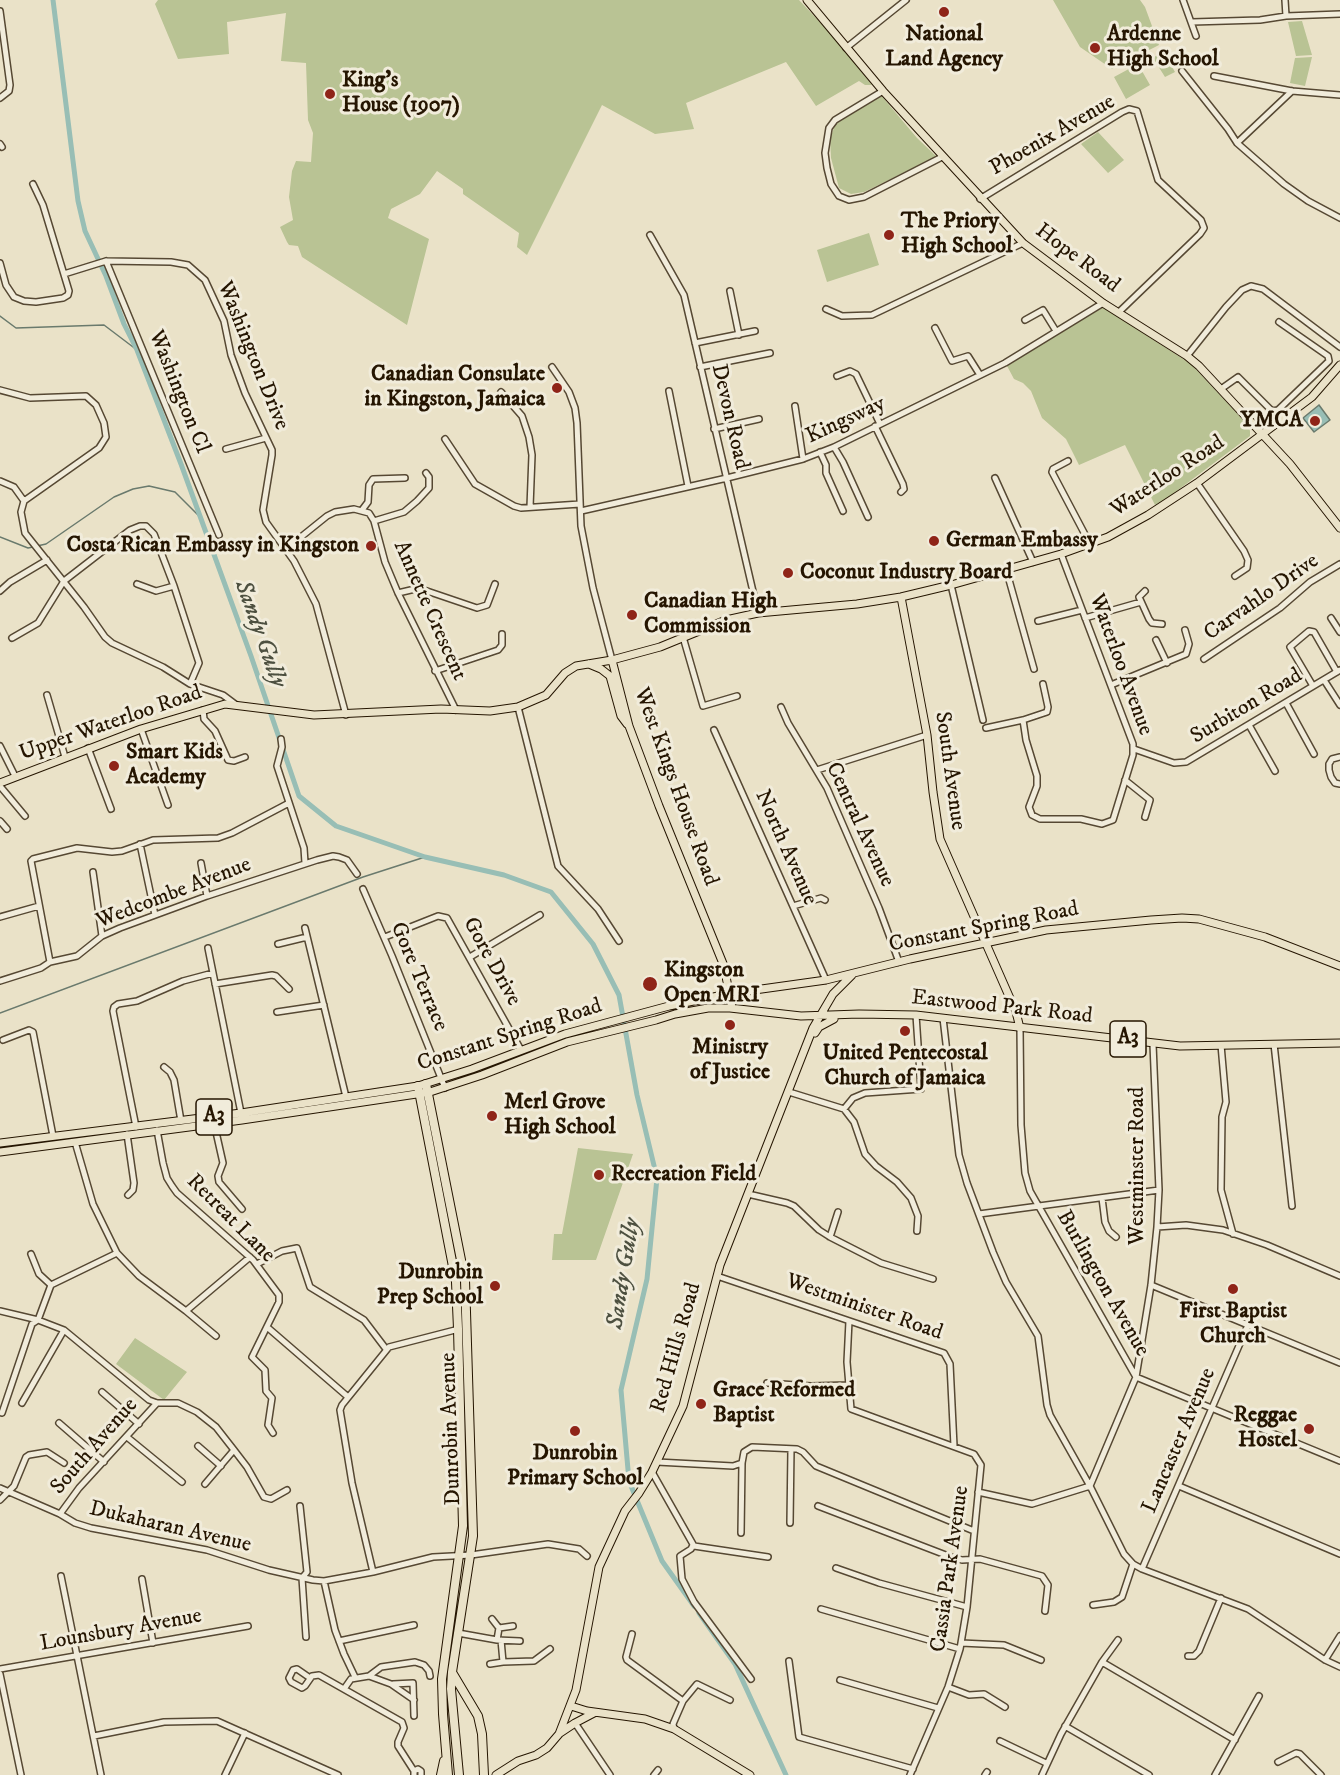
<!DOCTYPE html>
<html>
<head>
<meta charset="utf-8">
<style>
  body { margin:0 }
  canvas { display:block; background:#eae2c8 }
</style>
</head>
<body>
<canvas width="1340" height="1775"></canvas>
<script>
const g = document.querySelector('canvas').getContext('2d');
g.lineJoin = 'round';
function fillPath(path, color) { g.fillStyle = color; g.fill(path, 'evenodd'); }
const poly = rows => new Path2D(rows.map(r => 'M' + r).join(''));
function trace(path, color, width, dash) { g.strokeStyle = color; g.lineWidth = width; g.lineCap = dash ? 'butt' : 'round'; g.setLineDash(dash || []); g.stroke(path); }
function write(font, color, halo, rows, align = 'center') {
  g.font = font + ' "IM FELL DW Pica",serif'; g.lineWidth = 6; g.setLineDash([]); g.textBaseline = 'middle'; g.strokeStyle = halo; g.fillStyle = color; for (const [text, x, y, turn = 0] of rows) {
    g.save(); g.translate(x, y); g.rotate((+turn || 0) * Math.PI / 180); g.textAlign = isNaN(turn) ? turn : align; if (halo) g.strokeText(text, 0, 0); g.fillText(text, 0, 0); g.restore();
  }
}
fillPath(poly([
  [158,0,799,0,833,36,872,85,865,85,859,81,816,106,786,62,686,103,694,129,655,134,602,105,527,255,517,247,519,233,463,194,463,189,437,171,420,194,391,209,388,218,429,239,407,325,302,257,298,246,289,245,287,242,280,227,293,220,289,197,292,171,296,161,311,162,313,133,308,120,306,63,281,61,286,13,227,22,229,54,178,59,155,4],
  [1053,0,1140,0,1145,7,1159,45,1112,69,1080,47],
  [1302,21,1312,55,1296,56,1288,22],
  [1163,51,1175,72,1165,77,1153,58],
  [1312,57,1305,86,1290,83,1295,58],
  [1138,64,1150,85,1126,99,1114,77],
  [880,94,917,138,937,157,934,160,924,163,864,192,851,194,839,188,831,158,830,139,835,125,841,118],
  [1098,132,1124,160,1108,173,1081,144],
  [869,233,879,265,827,282,817,250],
  [1102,307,1191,364,1248,425,1250,431,1250,436,1166,499,1155,505,1125,445,1079,465,1066,439,1042,418,1031,391,1023,383,1014,379,1006,364],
  [578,1148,633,1154,596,1260,552,1260,554,1234,562,1234],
  [135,1338,187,1372,164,1400,116,1364]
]), '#b9c394');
const water = poly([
  [1319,405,1330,420,1314,432,1303,418,1319,405]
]);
fillPath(water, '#98beb5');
trace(water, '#6a7a6d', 1.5);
trace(poly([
  [0,316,16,328,104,325,137,350],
  [0,537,28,548,33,547],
  [37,546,46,544,114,497,133,489,149,486,175,492,201,518],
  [0,1013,363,877,425,857]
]), '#6a7a6d', 1.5);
trace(poly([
  [53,0,78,201,85,231,106,276,124,324,137,350,181,464,251,656,299,796,336,826,425,857,504,875,551,892,593,944,619,995,637,1095,657,1178,647,1279,621,1390,629,1481,662,1561,694,1606],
  [699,1613,735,1664,786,1775]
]), '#98beb5', 5);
const minor = poly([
  [1183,0,1196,36],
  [1285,0,1286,16],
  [0,11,10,85,9,91,0,98],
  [1192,22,1260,20,1286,16,1340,14],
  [846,48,906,0],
  [1182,71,1228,129,1237,143,1284,184,1308,201,1340,218],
  [1214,76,1292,91,1340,95],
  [883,91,835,120,829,128,825,153,827,168,831,184,839,196,849,200,864,197,942,157],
  [1237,143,1292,91],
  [0,144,2,147],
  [980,199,1122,112,1129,109,1137,111,1158,180,1201,220,1204,228,1200,234,1119,312],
  [650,235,684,295,758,613],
  [106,261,219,535],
  [0,263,6,285,14,297,24,301,36,302,63,298,68,295,69,291,43,205,33,184],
  [64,274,106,261,171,262,188,265,205,280,224,321,231,355,245,393,272,450,272,455,263,510,266,522,294,561,316,604,346,715],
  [730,291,739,335],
  [826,309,842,316,872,315,1023,243],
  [1025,320,1043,310,1056,331],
  [935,328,952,361,968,356,980,375],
  [695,343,755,331],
  [1187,356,1226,307,1242,290,1251,286,1263,289,1340,347],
  [552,367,569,392,575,408,577,423,581,526,593,588,612,660],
  [700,367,770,353],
  [837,376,850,371,856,374,880,424],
  [1221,389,1238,377,1272,411,1278,410,1329,361,1328,356,1279,322],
  [0,390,30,398,86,396,96,405,104,423,106,437,99,448,24,501],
  [669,391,688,486],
  [501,392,522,416,529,437,532,455,530,507],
  [795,406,803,459],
  [875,426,903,484,904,489,901,492],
  [714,429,759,419],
  [445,439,475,484,514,506,521,508,580,504],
  [834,447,843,462,868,517],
  [226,449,266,438],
  [820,452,826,465,826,473,843,511],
  [1068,461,1053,469,1052,472,1090,544],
  [995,478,1033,562],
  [0,481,14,487,24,501],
  [1197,483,1244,551,1248,560,1247,568,1235,576],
  [24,501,21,512,25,533,84,607,105,637,112,643,163,667,190,684,223,695,235,704],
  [362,510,368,502,369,485,373,479,405,478],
  [581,511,727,478,803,459,834,447,1005,363,1103,303],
  [374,521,404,512,417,501,429,488,429,477,426,473],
  [286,549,327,516,335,512,354,509,369,513,374,521,385,562,398,593,456,710],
  [1006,569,1034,669],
  [137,584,156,591,174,586],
  [951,585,983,720],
  [0,591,10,582,47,560],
  [1145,591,1139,597,1149,619,1152,623,1162,624],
  [398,593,415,589,424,590,477,608,487,605,495,584],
  [1085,618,1141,602],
  [1331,618,1340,632],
  [1038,621,1082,610],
  [683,637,703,706,737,696],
  [12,638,38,623,64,581,130,530,140,526,146,526,154,534,174,586,199,663,190,684],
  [1156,640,1167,663],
  [1204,659,1280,608,1310,582,1340,564],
  [435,671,498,650,502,645,502,634],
  [1324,680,1340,705],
  [1111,685,1186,654,1189,644,1185,630],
  [1313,686,1290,647,1309,631,1314,632,1337,672],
  [47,695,65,757],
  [1286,703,1314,754],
  [518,707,558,866,598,909,619,941],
  [781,707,788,723,827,788,879,908,899,962],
  [203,710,204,719,215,731,228,760,234,761,245,757],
  [1023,720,1026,740,1037,776,1037,786,1029,807,1032,815,1040,819,1081,819,1102,824,1113,820,1133,755,1133,744,1061,554],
  [1249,725,1275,771],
  [986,728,1023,720,1047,712,1048,707,1043,684],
  [141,729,168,805],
  [714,730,826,980],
  [281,739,282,747,277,766,304,848,305,863],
  [0,746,15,776],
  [88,748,111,809],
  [1134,749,1174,763,1186,762,1340,670],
  [1340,757,1332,759,1329,764,1329,770,1331,777,1335,783,1340,784],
  [817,770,927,735],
  [1125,780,1150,800,1145,817],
  [0,786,25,816],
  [0,821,7,829],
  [140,844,155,915],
  [201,863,207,896],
  [93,872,102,936],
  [363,889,392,956,445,1088],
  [793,906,821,898,825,900],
  [0,917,39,906],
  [305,928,346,1097],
  [385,937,438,916,447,918,521,1050],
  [278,944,307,937],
  [208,948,241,1113],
  [470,957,540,915],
  [50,962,31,861,33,859,77,848,112,852,122,851,153,840,218,838,232,833,289,803],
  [0,981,41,968,50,962,77,956,102,936,120,928,207,896,317,860,333,856,339,857,347,860,357,874],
  [215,984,272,975,276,976,289,989],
  [277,1012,324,1005],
  [943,1018,959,1155,967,1183,993,1252,1006,1282,1038,1336,1047,1405,1050,1415,1090,1486,1124,1554,1133,1564,1142,1569,1248,1609,1325,1660,1340,1667],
  [1020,1028,1021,1125,1025,1173,1030,1191,1136,1377,1340,1461],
  [3,1040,29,1030,33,1032,53,1136],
  [1274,1044,1292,1206],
  [1221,1045,1226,1102,1222,1117,1221,1190,1233,1234],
  [164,1067,170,1072,174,1080,181,1121],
  [789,1092,844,1109,854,1122,865,1154,876,1166,897,1182,911,1198,918,1216,917,1231],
  [844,1109,853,1098,865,1093,921,1089,916,1015],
  [214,1123,223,1163,218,1176,219,1182,242,1209],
  [136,1127,113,1011,114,1007,118,1004,137,1001,183,981,213,973],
  [157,1130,163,1163,167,1178,172,1186,177,1193,253,1260,279,1295,279,1302,252,1357,265,1370,266,1391,272,1398,268,1425,273,1433],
  [127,1134,134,1183,133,1190,128,1195],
  [75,1142,93,1204,117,1253,139,1276,186,1311,216,1336],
  [748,1194,787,1203,794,1206,819,1230,830,1237,881,1263,933,1279],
  [1102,1198,1105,1222,1109,1231,1116,1237],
  [979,1214,1159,1190],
  [1157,1227,1186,1225,1223,1230,1267,1245,1340,1276],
  [830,1237,838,1212],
  [31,1254,39,1274,51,1285],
  [257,1264,282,1251,297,1248,310,1287,364,1320,386,1349],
  [717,1276,944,1353,950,1364,954,1446],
  [1151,1285,1340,1363],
  [0,1311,38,1320,64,1330,149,1400,157,1403,178,1403,197,1412,216,1427,234,1450,247,1467,264,1497,271,1499,287,1490],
  [186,1311,250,1257],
  [849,1321,847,1362,851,1409,974,1454,981,1465,967,1607,960,1649,948,1687,910,1775],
  [267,1327,348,1397],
  [767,1383,811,1386,848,1385],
  [102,1392,139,1424],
  [22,1403,64,1330],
  [2,1413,32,1324,38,1320,51,1285,117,1253],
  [59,1423,104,1462],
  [127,1437,182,1482],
  [198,1446,221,1466],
  [657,1462,733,1466,742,1463],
  [652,1472,694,1546,768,1557],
  [205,1484,234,1450],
  [1179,1486,1340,1554],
  [0,1488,60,1514,75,1523,91,1528,207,1550,269,1570,313,1580,324,1581,373,1572,433,1557,471,1555,548,1544,579,1549,587,1556],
  [978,1492,1032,1504,1090,1486,1136,1377,1151,1285,1157,1227,1159,1190,1153,1044],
  [0,1500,14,1486,26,1457,29,1455,47,1452,64,1463],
  [300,1506,307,1572,302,1578,306,1637],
  [818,1506,951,1557,962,1560,980,1559,1042,1576,1048,1585,1045,1611],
  [60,1514,79,1488,157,1403],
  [790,1523,791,1449],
  [741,1533,742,1463,744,1452,752,1447,797,1449,803,1452,816,1466,974,1531],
  [693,1545,691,1549,680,1556,682,1579,694,1602,751,1679],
  [836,1568,879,1583,967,1607],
  [1142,1569,1248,1325],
  [373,1572,352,1483,340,1410,342,1405,389,1347,459,1329],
  [61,1576,101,1775],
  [142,1579,153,1643],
  [324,1581,335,1630,344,1654,355,1677],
  [1093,1605,1114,1602,1122,1597,1133,1564],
  [821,1609,960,1649],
  [492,1619,499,1628,497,1640],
  [499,1628,513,1626],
  [458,1633,497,1640,520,1641],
  [632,1634,626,1657,627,1660,683,1701],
  [339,1641,414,1625],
  [961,1643,1004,1645,1041,1660],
  [1188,1656,1194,1656,1199,1651,1221,1598],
  [1325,1660,1340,1636],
  [789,1661,799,1737,913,1769],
  [503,1662,534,1661,550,1649],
  [1102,1662,1235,1740],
  [490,1664,503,1662,501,1640],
  [0,1669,248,1626],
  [0,1674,21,1775],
  [369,1676,381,1667,415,1662,424,1665,429,1671,430,1676],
  [310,1678,297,1669,293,1670,289,1678,291,1682,302,1688,305,1686,312,1676,319,1675,402,1722,404,1728,398,1742,398,1746,414,1771],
  [840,1680,938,1708],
  [393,1684,413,1683,414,1716],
  [948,1687,969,1695,984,1694,1005,1707],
  [344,1689,351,1679,369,1676,391,1684,414,1700],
  [575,1723,610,1775],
  [1065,1726,1149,1775],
  [674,1729,673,1724,683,1701,697,1684,730,1700],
  [94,1736,164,1722,217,1721,338,1775],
  [1000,1741,1046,1763],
  [1278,1762,1296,1753,1300,1754,1321,1775],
  [225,1775,245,1733],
  [414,1775,414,1771,418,1769,421,1771,421,1775],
  [654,1775,658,1770],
  [985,1775,987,1772],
  [1042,1775,1061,1734,1102,1662,1118,1640],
  [1215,1775,1259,1696]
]);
const major = poly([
  [807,0,883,91,1023,243,1103,303,1187,356,1199,366,1290,464,1340,528],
  [901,597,927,735,933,792,940,839,1016,1012,1020,1028],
  [612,660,629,726,659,806,724,966,732,1008],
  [589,664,601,669,610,676,621,716,627,724],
  [0,783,141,729,225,704,314,715,441,709,490,711,518,707,546,695,565,673,576,666,612,660,660,647,726,620,758,613,857,604,901,597,951,585,1061,554,1108,537,1148,515,1197,483,1312,397,1340,365],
  [815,1033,819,1027,834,1019],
  [0,1143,241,1113,418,1086,472,1069,565,1034,669,1006,733,993,826,980,910,959,1046,930,1151,920,1182,918,1199,919,1265,937,1340,966],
  [0,1152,242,1120,430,1092,482,1075,567,1042,656,1020,675,1014,708,1008,730,1008,801,1016,859,1014,916,1015,1180,1046,1340,1043],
  [571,1706,587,1711,645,1719,674,1729,750,1775],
  [560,1733,575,1723,594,1713],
  [496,1775,518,1761,536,1755,547,1748,559,1734,576,1690,599,1567,625,1511,639,1493,652,1472,683,1406,720,1265,813,1028,833,994,852,975]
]);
const highway = poly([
  [426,1084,465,1280,473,1536,452,1672,451,1689,459,1775],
  [418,1086,456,1282,458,1329,463,1526,442,1679,443,1714,448,1775],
  [453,1674,478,1716,482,1734,484,1775],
  [441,1775,444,1761]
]);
trace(minor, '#564833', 8);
trace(major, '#251501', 9);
trace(highway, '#251501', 10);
trace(minor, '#f1ecdb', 5);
trace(major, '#eae2c8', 7);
trace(highway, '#eae2c8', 8);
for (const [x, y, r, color] of [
  [944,12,6,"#8f2418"],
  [1095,48,6,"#8f2418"],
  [330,94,6,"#8f2418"],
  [889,235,6,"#8f2418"],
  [557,388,6,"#8f2418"],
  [1315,421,6,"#8f2418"],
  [934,541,6,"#8f2418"],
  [371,546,6,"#8f2418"],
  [788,573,6,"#8f2418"],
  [632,615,6,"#8f2418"],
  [114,766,6,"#8f2418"],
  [650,984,8,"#8f2418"],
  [730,1025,6,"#8f2418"],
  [905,1031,6,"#8f2418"],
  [492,1116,6,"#8f2418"],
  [599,1175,6,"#8f2418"],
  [495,1286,6,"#8f2418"],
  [1233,1289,6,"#8f2418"],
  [701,1404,6,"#8f2418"],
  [1309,1429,6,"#8f2418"],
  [575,1431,6,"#8f2418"]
]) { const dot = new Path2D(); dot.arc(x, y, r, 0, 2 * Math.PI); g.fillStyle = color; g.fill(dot); trace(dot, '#f1ecdb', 2); }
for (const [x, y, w] of [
  [1128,1039,36],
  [214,1117,36]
]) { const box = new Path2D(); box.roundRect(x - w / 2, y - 18, w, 36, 4.5); g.fillStyle = '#f1ecdb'; g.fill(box); trace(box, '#251501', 1.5); }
write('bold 21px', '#251501', null, [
  ["A3",1128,1039],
  ["A3",214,1117]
]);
write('bold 22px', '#251501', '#f1ecdb', [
  ["National",944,35,"center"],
  ["Land Agency",944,60,"center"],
  ["Ardenne",1107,35],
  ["High School",1107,60],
  ["King's",342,81],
  ["House (1907)",342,106],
  ["The Priory",901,222],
  ["High School",901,247],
  ["Canadian Consulate",545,375,"right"],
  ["in Kingston, Jamaica",545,400,"right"],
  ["YMCA",1303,421,"right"],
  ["German Embassy",946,541],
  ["Costa Rican Embassy in Kingston",359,546,"right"],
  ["Coconut Industry Board",800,573],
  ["Canadian High",644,602],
  ["Commission",644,627],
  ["Smart Kids",126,753],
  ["Academy",126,778],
  ["Kingston",664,971],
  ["Open MRI",664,996],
  ["Ministry",730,1048,"center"],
  ["of Justice",730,1073,"center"],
  ["United Pentecostal",905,1054,"center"],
  ["Church of Jamaica",905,1079,"center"],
  ["Merl Grove",504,1103],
  ["High School",504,1128],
  ["Recreation Field",611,1175],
  ["Dunrobin",483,1273,"right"],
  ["Prep School",483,1298,"right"],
  ["First Baptist",1233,1312,"center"],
  ["Church",1233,1337,"center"],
  ["Grace Reformed",713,1391],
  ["Baptist",713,1416],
  ["Reggae",1297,1416,"right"],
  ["Hostel",1297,1441,"right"],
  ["Dunrobin",575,1454,"center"],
  ["Primary School",575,1479,"center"]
], 'left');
write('22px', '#251501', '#f1ecdb', [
  ["Phoenix Avenue",1053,136,-30],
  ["Hope Road",1077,259,37],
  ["Washington Drive",252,356,68],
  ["Washington Cl",178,392,68],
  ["Devon Road",729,417,77],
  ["Kingsway",846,421,-25],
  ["Waterloo Road",1168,477,-33],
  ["Carvahlo Drive",1262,598,-35],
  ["Annette Crescent",429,611,66],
  ["Waterloo Avenue",1120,665,70],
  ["Surbiton Road",1247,707,-31],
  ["Upper Waterloo Road",111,724,-19],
  ["South Avenue",949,771,82],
  ["West Kings House Road",675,787,70],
  ["Central Avenue",859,825,65],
  ["North Avenue",785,848,66],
  ["Wedcombe Avenue",174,894,-21],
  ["Constant Spring Road",984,928,-11],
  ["Gore Drive",491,962,61],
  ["Gore Terrace",418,977,67],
  ["Eastwood Park Road",1002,1008,6],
  ["Constant Spring Road",510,1036,-18],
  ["Westminster Road",1138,1166,-90],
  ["Retreat Lane",230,1219,45],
  ["Burlington Avenue",1102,1284,60],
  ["Westminister Road",864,1308,19],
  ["Red Hills Road",677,1348,-74],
  ["Dunrobin Avenue",452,1429,-92],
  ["Lancaster Avenue",1180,1441,-67],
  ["South Avenue",95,1447,-49],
  ["Dukaharan Avenue",170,1528,13],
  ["Cassia Park Avenue",951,1569,-82],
  ["Lounsbury Avenue",121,1631,-10]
]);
write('italic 24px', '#4d5040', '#f1ecdb', [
  ["Sandy Gully",259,634,70],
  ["Sandy Gully",625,1274,-81]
]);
</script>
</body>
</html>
